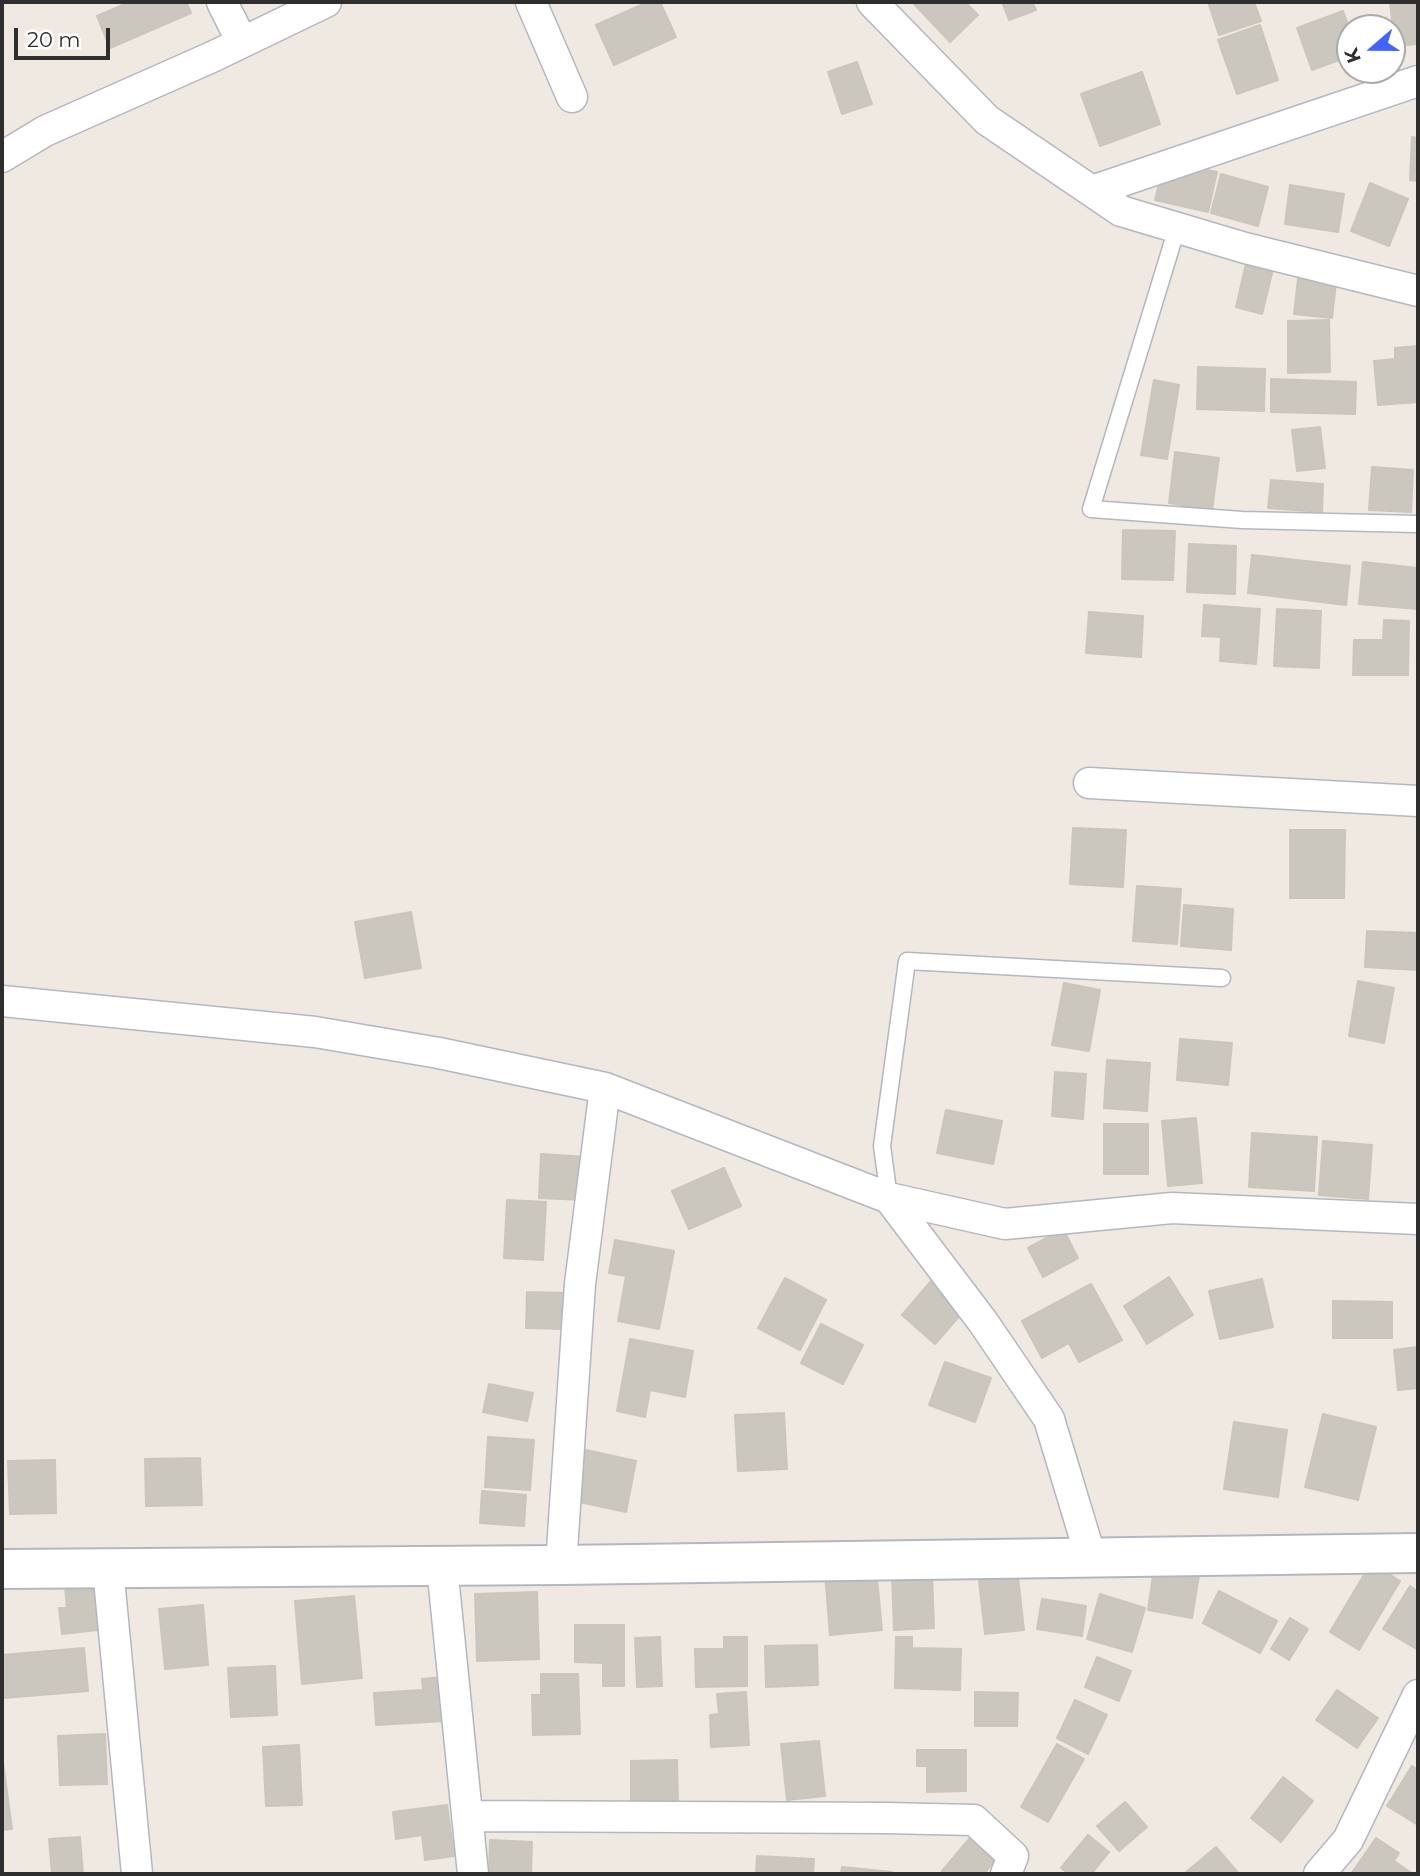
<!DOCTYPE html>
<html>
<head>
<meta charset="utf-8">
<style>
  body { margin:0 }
  #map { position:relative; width:1420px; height:1876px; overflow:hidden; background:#efe9e1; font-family:Montserrat,sans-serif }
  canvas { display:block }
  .frame { position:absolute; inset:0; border:4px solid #2e2e2e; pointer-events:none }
  .north { position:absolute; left:1336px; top:14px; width:70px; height:70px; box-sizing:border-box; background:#fff; border:2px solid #ababab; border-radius:50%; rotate:250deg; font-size:19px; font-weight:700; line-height:28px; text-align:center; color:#2e2e2e }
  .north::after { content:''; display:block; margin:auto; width:24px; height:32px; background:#4264fb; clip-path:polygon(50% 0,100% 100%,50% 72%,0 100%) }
  .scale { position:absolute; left:14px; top:28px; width:96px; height:32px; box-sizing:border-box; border:4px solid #2e2e2e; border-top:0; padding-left:9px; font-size:21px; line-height:24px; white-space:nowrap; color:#2e2e2e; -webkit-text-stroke:5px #fff; paint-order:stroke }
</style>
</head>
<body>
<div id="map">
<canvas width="1420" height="1876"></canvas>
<div class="frame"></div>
<div class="north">K</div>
<div class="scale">20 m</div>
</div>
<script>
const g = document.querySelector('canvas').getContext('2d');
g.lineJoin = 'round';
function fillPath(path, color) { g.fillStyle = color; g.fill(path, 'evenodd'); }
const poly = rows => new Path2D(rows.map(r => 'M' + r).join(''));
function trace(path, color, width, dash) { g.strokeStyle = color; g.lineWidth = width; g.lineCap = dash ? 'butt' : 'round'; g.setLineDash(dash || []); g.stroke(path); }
const building = poly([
  [130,2,186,2,191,13,110,48,97,16,130,2],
  [648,2,660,2,676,37,614,65,596,25,648,2],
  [916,2,965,2,978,15,950,42,914,4,916,2],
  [1002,2,1032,2,1036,10,1009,20,1002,2],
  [1208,2,1254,2,1261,21,1219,35,1208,2],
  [1390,2,1418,2,1418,44,1395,46,1390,2],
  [1343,11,1350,30,1350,56,1312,70,1297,28,1343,11],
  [1260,25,1278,80,1237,94,1218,40,1260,25],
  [857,62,872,104,842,114,828,72,857,62],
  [1142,72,1160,124,1100,146,1081,94,1142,72],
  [1412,137,1418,138,1418,181,1410,180,1412,137],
  [1188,166,1217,172,1208,212,1155,200,1161,175,1188,166],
  [1221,174,1268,187,1258,226,1211,213,1221,174],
  [1370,183,1408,199,1389,246,1351,231,1370,183],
  [1290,185,1344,194,1338,232,1285,224,1290,185],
  [1248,255,1275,261,1262,314,1236,307,1248,255],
  [1299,270,1337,275,1332,318,1294,314,1299,270],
  [1329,320,1330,372,1288,373,1288,321,1329,320],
  [1418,346,1418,402,1378,405,1374,361,1395,359,1395,348,1418,346],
  [1198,367,1265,369,1264,411,1197,409,1198,367],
  [1271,379,1356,382,1355,414,1271,412,1271,379],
  [1154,380,1179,385,1167,459,1141,455,1154,380],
  [1320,427,1325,468,1297,471,1292,430,1320,427],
  [1175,452,1219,458,1212,510,1169,503,1175,452],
  [1372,467,1413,470,1411,512,1369,510,1372,467],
  [1271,480,1323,484,1322,512,1268,508,1271,480],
  [1123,530,1175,531,1173,580,1122,579,1123,530],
  [1189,544,1236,546,1235,594,1187,592,1189,544],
  [1252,555,1350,566,1346,605,1248,593,1252,555],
  [1363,562,1418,568,1418,609,1359,604,1363,562],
  [1204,605,1260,609,1256,664,1220,661,1221,637,1202,636,1204,605],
  [1277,609,1321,611,1319,668,1274,666,1277,609],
  [1089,612,1143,616,1141,657,1086,653,1089,612],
  [1384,620,1409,621,1408,675,1353,675,1354,640,1383,640,1384,620],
  [1073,828,1126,830,1123,887,1070,884,1073,828],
  [1290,830,1345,830,1344,898,1290,898,1290,830],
  [1137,886,1181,889,1177,944,1133,941,1137,886],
  [1184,905,1233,909,1231,950,1181,946,1184,905],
  [411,912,421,968,365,978,355,922,411,912],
  [1367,931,1418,933,1418,970,1365,967,1367,931],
  [1358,981,1394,988,1384,1043,1349,1036,1358,981],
  [1064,983,1100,990,1089,1051,1052,1045,1064,983],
  [1180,1039,1232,1043,1228,1085,1177,1080,1180,1039],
  [1107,1060,1150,1063,1147,1111,1104,1108,1107,1060],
  [1055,1072,1086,1074,1083,1119,1052,1116,1055,1072],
  [946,1110,1002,1121,993,1164,937,1153,946,1110],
  [1196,1118,1202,1183,1168,1186,1162,1121,1196,1118],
  [1104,1124,1148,1124,1148,1174,1104,1174,1104,1124],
  [1252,1133,1317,1137,1314,1191,1249,1187,1252,1133],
  [1323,1141,1372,1145,1368,1199,1319,1195,1323,1141],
  [541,1154,588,1157,585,1200,539,1198,541,1154],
  [724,1168,741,1206,689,1229,672,1191,724,1168],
  [507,1200,546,1202,543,1260,504,1258,507,1200],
  [1063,1229,1078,1258,1043,1277,1028,1248,1063,1229],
  [615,1240,674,1251,659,1329,618,1321,626,1276,609,1273,615,1240],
  [1169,1277,1193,1315,1147,1344,1124,1306,1169,1277],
  [785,1278,826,1300,800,1350,758,1328,785,1278],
  [1262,1279,1273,1327,1220,1339,1209,1291,1262,1279],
  [931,1281,964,1311,935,1344,902,1315,931,1281],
  [1091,1284,1122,1340,1079,1362,1069,1343,1042,1358,1022,1321,1091,1284],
  [527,1292,566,1293,565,1329,526,1328,527,1292],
  [1333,1301,1392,1302,1392,1338,1333,1338,1333,1301],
  [821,1324,863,1345,843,1384,801,1363,821,1324],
  [630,1339,693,1351,685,1397,650,1390,645,1417,617,1411,630,1339],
  [1418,1347,1418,1388,1398,1390,1394,1350,1418,1347],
  [945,1362,991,1378,975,1422,929,1405,945,1362],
  [489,1384,533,1393,527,1421,483,1412,489,1384],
  [784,1413,787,1469,738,1471,735,1415,784,1413],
  [1323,1414,1376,1427,1358,1500,1305,1487,1323,1414],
  [1234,1422,1287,1430,1278,1497,1224,1489,1234,1422],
  [488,1437,534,1440,530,1490,485,1487,488,1437],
  [586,1450,636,1461,626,1512,575,1501,586,1450],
  [200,1458,202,1505,146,1506,145,1459,200,1458],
  [55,1460,56,1513,10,1514,8,1461,55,1460],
  [482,1491,526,1495,524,1526,480,1523,482,1491],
  [1155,1562,1200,1569,1192,1618,1148,1610,1155,1562],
  [1371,1563,1400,1581,1359,1650,1330,1632,1371,1563],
  [876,1568,882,1630,830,1635,825,1573,876,1568],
  [932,1572,934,1628,894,1630,892,1574,932,1572],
  [1018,1577,1024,1630,985,1634,979,1581,1018,1577],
  [93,1584,98,1630,62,1634,59,1608,67,1608,65,1587,93,1584],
  [1410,1586,1418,1592,1418,1650,1383,1629,1410,1586],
  [1219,1591,1277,1621,1260,1653,1203,1623,1219,1591],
  [537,1592,539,1659,477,1661,475,1594,537,1592],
  [1100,1594,1145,1608,1132,1652,1087,1639,1100,1594],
  [354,1596,362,1678,302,1684,295,1601,354,1596],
  [1042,1599,1086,1606,1082,1636,1037,1629,1042,1599],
  [203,1605,208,1665,165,1669,159,1609,203,1605],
  [1290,1618,1308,1629,1289,1660,1271,1649,1290,1618],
  [575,1625,624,1625,624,1686,603,1686,603,1663,575,1662,575,1625],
  [660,1637,662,1686,637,1687,635,1638,660,1637],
  [724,1637,747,1637,747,1686,696,1687,695,1649,724,1649,724,1637],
  [896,1637,912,1637,912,1648,961,1649,960,1690,895,1688,896,1637],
  [817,1645,818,1685,766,1687,765,1646,817,1645],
  [84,1648,88,1691,4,1698,2,1655,84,1648],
  [1097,1657,1131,1671,1119,1701,1085,1687,1097,1657],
  [275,1666,277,1715,231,1717,228,1668,275,1666],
  [541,1674,578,1674,580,1734,533,1735,532,1695,541,1695,541,1674],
  [442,1677,445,1721,376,1725,374,1693,423,1690,422,1679,442,1677],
  [1337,1690,1378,1718,1357,1748,1316,1720,1337,1690],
  [746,1692,749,1745,711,1747,710,1715,719,1714,717,1694,746,1692],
  [975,1692,1018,1693,1017,1726,975,1726,975,1692],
  [1075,1700,1107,1715,1088,1754,1057,1738,1075,1700],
  [105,1734,107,1784,60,1785,58,1736,105,1734],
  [819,1741,825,1796,787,1800,781,1744,819,1741],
  [1057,1744,1084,1759,1048,1822,1021,1807,1057,1744],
  [299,1745,302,1805,266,1806,263,1747,299,1745],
  [917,1750,966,1750,966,1791,927,1792,927,1766,917,1766,917,1750],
  [2,1755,12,1829,2,1830,2,1755],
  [677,1760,678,1805,631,1805,631,1761,677,1760],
  [1412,1766,1418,1770,1418,1825,1387,1806,1412,1766],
  [1283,1777,1313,1801,1281,1842,1251,1818,1283,1777],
  [1125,1802,1147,1827,1119,1851,1097,1826,1125,1802],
  [447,1805,454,1856,425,1860,422,1835,396,1839,393,1812,447,1805],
  [1088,1835,1109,1852,1091,1874,1069,1874,1061,1868,1088,1835],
  [80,1837,83,1874,52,1874,49,1839,80,1837],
  [970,1838,996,1859,984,1874,946,1874,942,1871,970,1838],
  [1376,1838,1399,1853,1394,1861,1413,1874,1351,1874,1376,1838],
  [490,1840,532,1842,531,1874,489,1874,490,1840],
  [1216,1847,1239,1874,1184,1874,1216,1847],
  [757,1856,814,1859,813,1874,756,1874,757,1856],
  [842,1867,892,1872,892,1874,841,1874,842,1867]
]);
fillPath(building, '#cbc7bf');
trace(building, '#cbc5ba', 2);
const service = poly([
  [1177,228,1091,509,1242,520,1418,524],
  [889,1198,882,1146,907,961,1222,978]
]);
const minor = poly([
  [222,2,242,42],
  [531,2,572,97],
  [872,2,987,120,1121,211,1245,248,1418,291],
  [2,157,45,131,212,57,326,2],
  [1092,191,1418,81],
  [1089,783,1418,801],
  [2,1001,315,1032,439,1053,605,1088,889,1198,983,1322,1049,1419,1091,1558],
  [889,1198,1005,1224,1172,1208,1418,1219],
  [561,1565,580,1284,605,1088],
  [442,1566,473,1874],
  [108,1568,137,1874],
  [467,1816,886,1818,974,1820,1013,1856,1006,1874],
  [1319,1874,1348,1840,1418,1695]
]);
const tertiary = poly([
  [2,1569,561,1565,1418,1553]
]);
trace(service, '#b4b7c1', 19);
trace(minor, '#b4b7c1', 33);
trace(tertiary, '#b4b7c1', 42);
trace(service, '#fff', 16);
trace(minor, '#fff', 30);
trace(tertiary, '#fff', 38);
</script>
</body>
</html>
